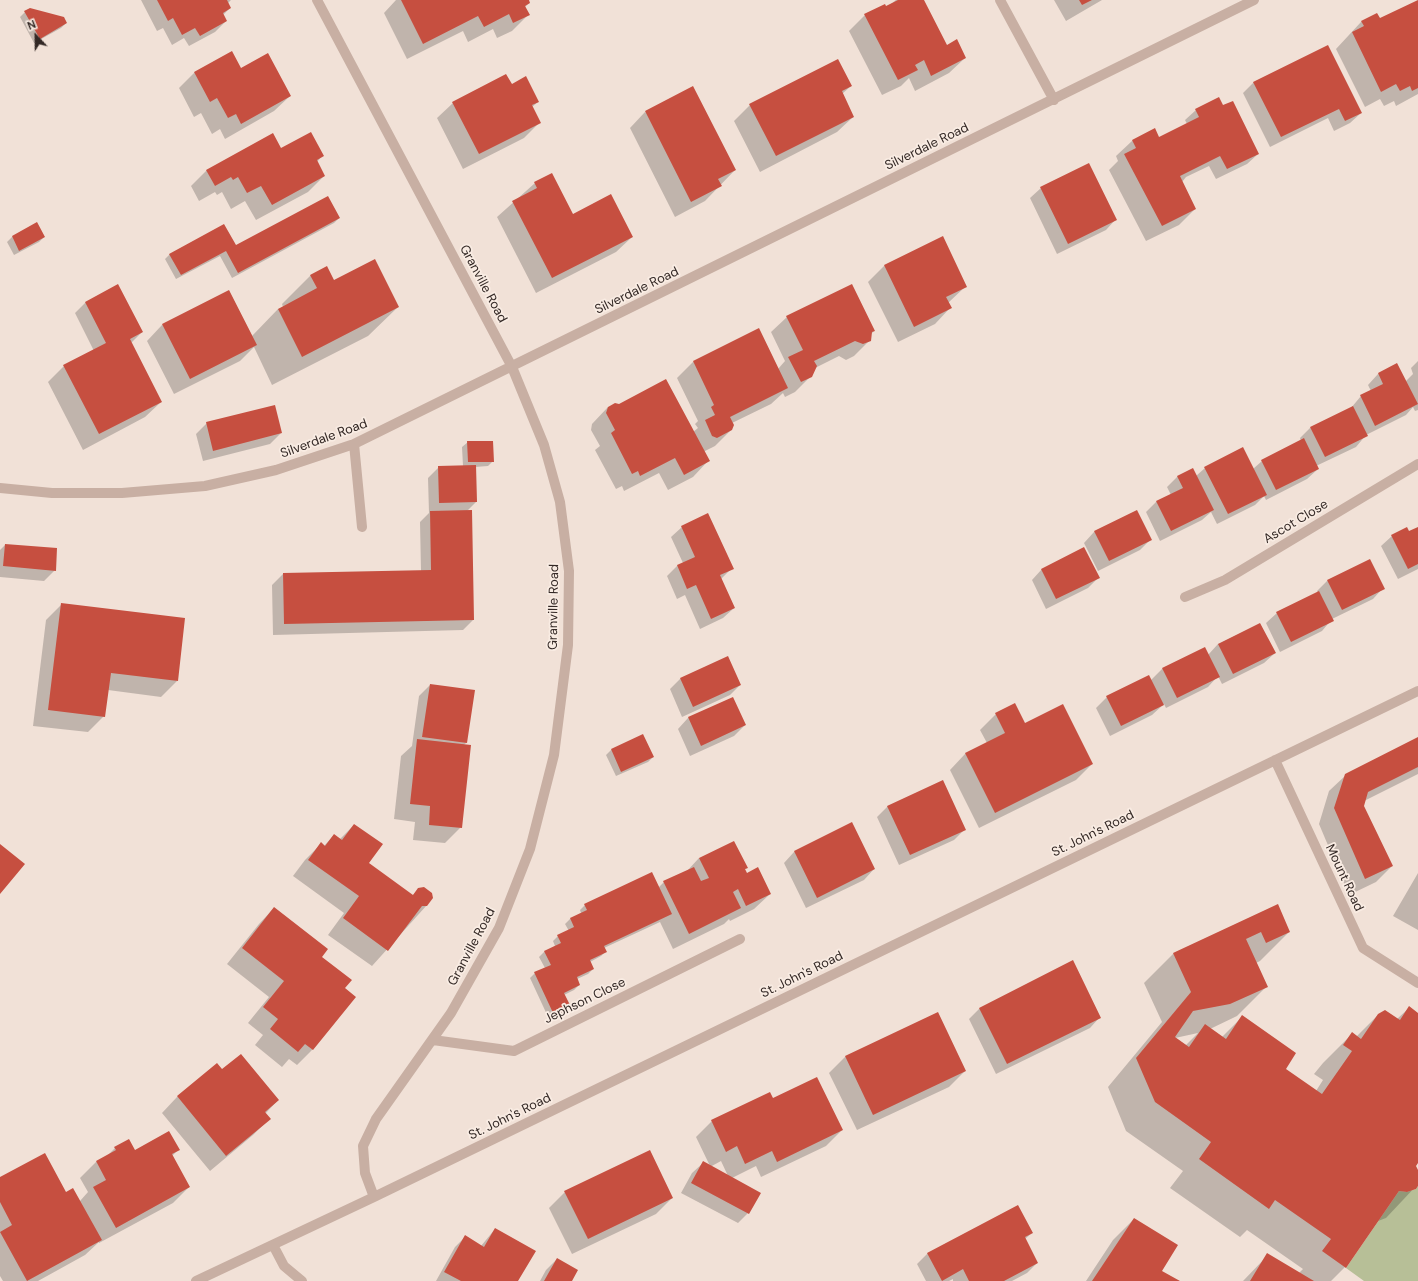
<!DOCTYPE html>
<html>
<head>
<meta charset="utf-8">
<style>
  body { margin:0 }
  #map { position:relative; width:1418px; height:1281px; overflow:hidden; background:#f1e1d7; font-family:"DM Sans",sans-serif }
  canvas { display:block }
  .north { position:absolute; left:16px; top:16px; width:40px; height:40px; -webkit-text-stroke:3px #f9ece3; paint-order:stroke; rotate:338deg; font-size:11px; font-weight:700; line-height:16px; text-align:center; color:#332825 }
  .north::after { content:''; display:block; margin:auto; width:14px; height:18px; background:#332825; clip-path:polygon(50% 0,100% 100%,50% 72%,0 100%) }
</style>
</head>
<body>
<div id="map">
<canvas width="1418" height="1281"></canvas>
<div class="north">N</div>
</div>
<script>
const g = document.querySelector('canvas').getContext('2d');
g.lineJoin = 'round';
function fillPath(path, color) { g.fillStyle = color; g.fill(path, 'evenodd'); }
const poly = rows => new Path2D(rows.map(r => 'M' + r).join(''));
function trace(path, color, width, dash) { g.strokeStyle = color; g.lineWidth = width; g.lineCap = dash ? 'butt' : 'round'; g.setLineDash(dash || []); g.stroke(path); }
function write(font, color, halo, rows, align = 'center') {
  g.font = font + ' "DM Sans",sans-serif'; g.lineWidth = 3.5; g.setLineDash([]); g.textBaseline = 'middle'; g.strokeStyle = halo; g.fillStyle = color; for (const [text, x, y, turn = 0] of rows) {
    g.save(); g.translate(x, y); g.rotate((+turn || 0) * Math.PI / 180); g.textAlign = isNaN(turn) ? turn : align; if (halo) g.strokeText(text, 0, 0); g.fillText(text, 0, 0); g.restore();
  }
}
fillPath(poly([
  [1418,1186,1418,1281,1364,1281,1346,1268,1399,1191,1407,1192,1416,1189]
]), '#b7bf97');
fillPath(poly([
  [141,0,231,0,228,3,230,8,223,15,226,21,215,32,189,46,184,38,172,45,163,28,157,31],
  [396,0,527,0,529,3,525,7,528,15,512,31,497,38,493,29,468,42,463,31,407,59,384,13],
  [896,0,923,0,946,46,965,58,949,73,915,91,909,78,901,86,882,95,849,31,865,15,886,8],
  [1054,0,1102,0,1066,21],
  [1418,1,1418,94,1396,106,1394,101,1384,106,1380,99,1365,107,1336,49,1361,22,1377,14,1380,19],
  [25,12,66,23,61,28,34,43,20,17],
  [241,69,290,96,274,111,225,139,220,129,212,134,201,113,194,117,179,88,195,72],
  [1254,82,1361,113,1350,123,1334,131,1328,118,1270,147,1243,93],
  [511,85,538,102,532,107,540,122,524,138,463,169,437,118,453,103],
  [851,86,842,94,853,117,837,132,760,172,734,121,750,105],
  [1223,107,1258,154,1247,164,1216,179,1209,166,1186,177,1182,182,1195,209,1179,225,1146,241,1109,170,1118,161,1116,156,1132,141,1154,130,1159,138,1187,124,1185,120,1196,110],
  [645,112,735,170,705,201,675,217,630,128],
  [281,150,322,156,317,162,324,176,308,192,256,220,245,201,231,209,222,192,217,195,215,192,199,201,191,186,207,170],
  [551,175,572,215,632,237,616,252,536,293,497,217,535,183],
  [1041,188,1116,219,1106,230,1057,254,1030,198],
  [339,218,334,223,232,278,220,256,176,279,165,259,170,254,236,247],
  [37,224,44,237,39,242,14,255,7,242,12,237],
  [942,238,966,286,948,303,950,308,935,324,898,342,868,282,884,266],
  [311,275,333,281,398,307,368,336,272,385,254,347,240,361,174,394,147,341,162,325,229,291,252,336,278,309,283,307,282,304],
  [118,286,142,332,131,343,161,402,145,417,83,450,48,382,64,366,94,351,75,313,85,303],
  [787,317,874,331,871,334,870,340,854,356,846,360,839,356,815,368,811,376,795,392,785,397,783,393,771,404,732,423,731,430,715,446,703,452,708,461,693,477,668,490,659,473,624,491,622,486,616,489,595,450,600,446,591,430,592,424,608,407,693,432,698,428,695,424,698,421,677,378,693,362,759,330,778,369,785,361,771,332],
  [1418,361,1418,410,1415,411,1413,407,1406,415,1366,435,1356,447,1316,466,1318,469,1307,479,1266,500,1264,496,1255,505,1217,524,1211,512,1202,520,1160,541,1146,512,1156,502,1171,495,1167,487,1177,477,1192,469,1196,476,1205,468,1253,469,1262,461,1301,441,1300,438,1310,428,1351,408,1361,396,1371,391,1368,385,1378,374,1397,364,1405,382,1413,374,1411,368],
  [207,423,281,433,270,444,203,461,196,434],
  [468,442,493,461,488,466,475,467,476,502,467,511,473,620,463,630,273,635,272,585,283,574,421,571,420,522,429,513,428,478,439,467,463,466,462,447],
  [1136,511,1150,540,1140,550,1098,571,1084,543,1094,532],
  [682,527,732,568,721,579,734,608,723,618,700,629,685,595,677,599,667,576,677,566,683,563,671,537],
  [1418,528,1418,569,1398,579,1381,546,1392,536,1409,532],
  [5,545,55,570,44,581,0,577,0,550],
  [1042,569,1098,578,1088,588,1046,609,1032,580],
  [1327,581,1383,588,1373,599,1332,619,1322,631,1280,652,1266,623,1277,613,1318,593,1317,591],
  [62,604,177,681,161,697,108,690,104,716,88,732,33,726,46,620],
  [1260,624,1275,653,1264,663,1222,684,1218,676,1208,687,1166,708,1164,704,1152,715,1110,736,1096,708,1107,697,1150,681,1162,669,1208,655,1218,644],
  [680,679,740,685,730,695,682,717,670,689],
  [430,685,474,691,466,743,463,746,461,827,445,843,413,840,415,822,394,819,401,756,412,746,419,696],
  [732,698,745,725,734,736,690,756,678,729,688,718],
  [996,714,1025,724,1092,764,1076,780,979,828,950,770,965,754,987,743,980,730],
  [643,736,653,757,648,762,616,776,606,755,611,750],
  [1418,739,1418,774,1364,801,1363,807,1392,866,1376,882,1349,895,1319,824,1329,791,1346,775],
  [888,806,964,830,954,840,899,865,877,817],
  [852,824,874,869,864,880,806,908,784,863,794,852],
  [354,825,368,863,412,896,419,889,427,905,372,966,328,935,344,913,293,876,305,860,321,844,324,846,334,835,340,839],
  [699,858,747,868,744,870,746,874,770,894,754,909,730,921,729,919,724,924,673,949,660,922,604,948,606,951,601,956,590,962,593,969,588,974,577,979,579,985,574,990,564,995,569,1007,564,1012,549,1019,530,978,535,973,545,968,539,957,544,952,555,946,553,941,558,936,569,931,565,924,570,919,581,913,580,910,585,905,658,888,664,882,687,871],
  [1418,873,1418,930,1393,916],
  [1277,906,1289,932,1260,961,1256,963,1266,987,1237,1016,1210,1029,1222,1037,1242,1017,1284,1069,1316,1091,1323,1080,1314,1074,1323,1063,1352,1034,1356,1037,1378,1015,1397,1019,1409,1008,1418,1014,1418,1162,1415,1166,1418,1172,1418,1184,1386,1218,1378,1221,1345,1267,1331,1281,1243,1281,1268,1255,1299,1273,1303,1269,1247,1230,1240,1237,1170,1188,1183,1171,1126,1131,1108,1087,1162,1022,1144,983,1173,954],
  [1198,1033,1186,1045,1175,1038],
  [274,908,321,957,343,988,354,997,312,1050,297,1065,289,1059,282,1067,255,1045,263,1035,248,1023,269,997,227,964,259,924],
  [1073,962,1100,1017,1090,1028,996,1074,969,1019,979,1009],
  [937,1013,965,1071,949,1087,857,1130,829,1073,845,1057],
  [217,1064,222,1070,278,1100,265,1114,269,1119,253,1135,210,1171,162,1113,177,1097],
  [772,1099,842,1130,826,1146,761,1177,756,1166,732,1178,748,1213,738,1223,681,1193,692,1173,703,1163,710,1166,696,1137,712,1121],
  [721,1161,728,1176,710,1167],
  [115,1148,135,1151,178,1150,172,1156,189,1187,173,1203,99,1243,99,1242,85,1255,38,1281,3,1281,0,1276,0,1178,65,1193,80,1201,88,1192,80,1178,96,1162,106,1157],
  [565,1192,672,1198,656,1214,572,1254,549,1208],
  [1134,1219,1160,1271,1178,1281,1086,1281,1113,1240],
  [495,1229,517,1281,436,1281,455,1247,465,1237,481,1246],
  [1032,1233,1025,1239,1037,1263,1027,1273,1012,1281,953,1281,953,1279,949,1281,926,1281,917,1264,928,1253],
  [557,1259,571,1281,540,1281,546,1270]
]), '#0003');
fillPath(poly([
  [157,0,227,0,231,8,223,13,227,21,200,36,195,28,182,35,173,18,168,21],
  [401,0,529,0,530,3,525,6,530,15,513,23,509,14,484,27,478,16,423,44],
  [898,0,924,0,947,45,957,39,966,58,931,76,924,60,915,65,918,70,898,80,864,14,885,4,886,6],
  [1079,0,1092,0,1082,5],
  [1418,0,1418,88,1412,91,1410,86,1400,91,1396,84,1381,92,1352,32,1364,26,1361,21,1377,13,1380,18],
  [30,8,64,17,67,23,40,39,24,11],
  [1328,45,1362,113,1345,121,1339,109,1281,137,1253,82],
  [232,51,241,68,268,53,291,96,241,124,236,114,228,118,217,98,210,102,194,72],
  [838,59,852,86,842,91,854,117,776,156,749,104],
  [506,74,512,84,526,76,539,102,532,105,541,123,479,154,452,102],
  [693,86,736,170,718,179,722,186,691,202,645,111],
  [1219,97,1223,105,1233,101,1259,154,1227,169,1220,156,1180,176,1196,209,1162,226,1124,154,1136,148,1132,140,1155,128,1159,137,1199,117,1195,109],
  [311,132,324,156,317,160,325,176,272,205,261,186,247,193,238,177,233,180,231,177,215,186,206,170,273,133,281,148],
  [1089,163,1117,220,1068,244,1040,187],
  [552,173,573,214,611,194,633,237,552,278,512,201,537,188,534,182],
  [328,196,340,218,238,273,226,251,181,275,169,254,224,224,236,245],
  [37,222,45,237,19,251,12,236],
  [943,236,967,287,946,297,952,308,914,327,884,265],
  [375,259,399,307,302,357,278,309,317,288,310,275,327,266,334,280],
  [118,284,143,332,130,339,162,402,99,434,63,365,106,343,85,302],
  [852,284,875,331,872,332,871,341,863,344,855,341,814,361,817,366,812,377,801,382,788,357,803,350,786,316],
  [229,290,257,345,190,379,162,324],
  [759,328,788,388,730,417,734,425,732,430,717,438,712,436,705,420,715,415,711,407,714,405,693,361],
  [1397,363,1418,404,1375,426,1360,395,1383,384,1378,373],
  [666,379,710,461,684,475,675,458,640,476,638,471,632,474,611,433,615,430,606,413,608,407,615,403,619,404],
  [275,405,282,433,213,451,206,422],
  [1353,406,1368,436,1325,457,1310,427],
  [1304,438,1319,469,1276,490,1261,460],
  [467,441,493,441,494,462,468,462],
  [1243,447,1267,495,1228,514,1204,467],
  [476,465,477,502,439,503,438,466],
  [1193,468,1214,510,1171,531,1156,501,1183,488,1177,476],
  [472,510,474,620,284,624,283,573,431,570,430,511],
  [1137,510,1152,540,1109,561,1094,531],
  [708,513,734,569,720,575,735,608,711,619,696,585,687,589,677,565,695,557,681,526],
  [1407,527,1409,531,1418,527,1418,564,1408,569,1391,535],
  [5,544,57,548,56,571,3,566],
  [1084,547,1100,578,1056,599,1041,569],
  [1370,559,1385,589,1342,610,1327,580],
  [1319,591,1334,621,1291,642,1276,612],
  [61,603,185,618,178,681,111,673,105,717,48,710],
  [1260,623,1276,653,1233,674,1218,644],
  [1205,647,1220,677,1177,698,1162,668],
  [728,656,741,685,693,707,680,678],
  [1149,675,1164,705,1121,726,1106,696],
  [430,684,475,690,467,743,422,737],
  [733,697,746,725,701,746,688,717],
  [1015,703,1025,723,1063,704,1093,764,995,813,965,753,1005,733,995,713],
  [643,734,654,757,621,772,611,749],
  [1418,737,1418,767,1368,792,1364,806,1393,866,1365,879,1334,808,1345,774],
  [417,739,471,745,462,828,429,825,430,806,410,804],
  [943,780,966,830,910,855,887,806],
  [852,822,875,869,817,898,794,851],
  [354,824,383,844,369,863,413,895,418,888,424,887,432,893,433,898,427,906,422,906,388,951,343,918,359,896,308,860,321,842,325,846,334,834,342,840],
  [734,841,748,868,745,869,747,873,758,867,771,894,746,906,738,889,733,892,741,908,689,934,663,881,694,867,701,881,709,878,699,858],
  [0,844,25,864,0,894],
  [652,872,672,914,604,946,607,952,590,960,594,969,577,977,580,985,564,993,571,1007,554,1015,534,972,551,965,544,951,561,943,557,935,574,927,570,918,587,910,584,904],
  [1278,904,1290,932,1266,943,1261,932,1246,939,1268,987,1230,1004,1193,1011,1175,1037,1189,1047,1205,1024,1226,1039,1242,1015,1296,1053,1286,1069,1322,1094,1352,1051,1343,1045,1352,1032,1361,1039,1378,1014,1385,1010,1400,1020,1409,1006,1418,1013,1418,1163,1416,1166,1418,1170,1418,1186,1416,1189,1407,1192,1399,1191,1346,1268,1322,1251,1331,1239,1275,1200,1269,1209,1199,1159,1211,1142,1155,1102,1136,1058,1191,992,1173,953],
  [274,907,328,949,322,957,352,980,345,988,356,997,313,1050,305,1044,298,1052,270,1029,278,1019,263,1007,284,981,242,948],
  [1073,960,1101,1018,1007,1064,979,1008],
  [938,1012,966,1071,873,1115,845,1056],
  [241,1054,279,1100,265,1112,271,1119,226,1156,177,1096,217,1063,222,1069],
  [817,1077,843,1130,777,1162,772,1151,745,1164,737,1146,726,1152,711,1120,770,1092,773,1098],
  [169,1131,180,1150,172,1154,190,1187,116,1228,93,1187,106,1180,96,1161,116,1150,114,1147,129,1139,135,1150],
  [650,1150,673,1198,588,1239,564,1191],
  [45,1153,66,1192,73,1188,102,1240,27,1281,0,1232,12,1225,0,1202,0,1177],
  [703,1161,761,1193,749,1214,691,1183],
  [1018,1205,1033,1233,1025,1237,1038,1263,1004,1281,969,1281,963,1269,942,1281,927,1253],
  [1134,1218,1178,1245,1162,1271,1180,1281,1092,1281],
  [495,1228,536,1251,518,1281,461,1281,444,1272,465,1235,484,1247],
  [1267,1253,1314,1281,1250,1281],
  [557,1258,578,1270,572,1281,544,1281]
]), '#c64f40');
trace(poly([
  [317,0,512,367,544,445,560,502,569,571,568,645,554,755,530,849,499,928,451,1013,376,1119,363,1146,365,1173,374,1197],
  [1000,0,1054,100],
  [354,444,362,527],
  [0,488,52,493,122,493,205,486,276,470,354,444,1254,0],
  [1185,597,1225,580,1418,464],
  [1275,760,1363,948,1418,983],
  [433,1040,514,1051,740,939],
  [273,1245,284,1266,302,1281],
  [196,1281,374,1197,1418,691]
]), '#c8afa3', 10);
write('13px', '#332825', '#f9ece3', [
  ["Silverdale Road",927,147,-26],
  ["Granville Road",483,284,62],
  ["Silverdale Road",637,291,-26],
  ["Silverdale Road",324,439,-20],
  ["Ascot Close",1296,522,-31],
  ["Granville Road",554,607,-89],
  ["St. John's Road",1093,834,-26],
  ["Mount Road",1344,878,65],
  ["Granville Road",472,947,-62],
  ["St. John's Road",802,975,-26],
  ["Jephson Close",585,1001,-26],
  ["St. John's Road",510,1117,-26]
]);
</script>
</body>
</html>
